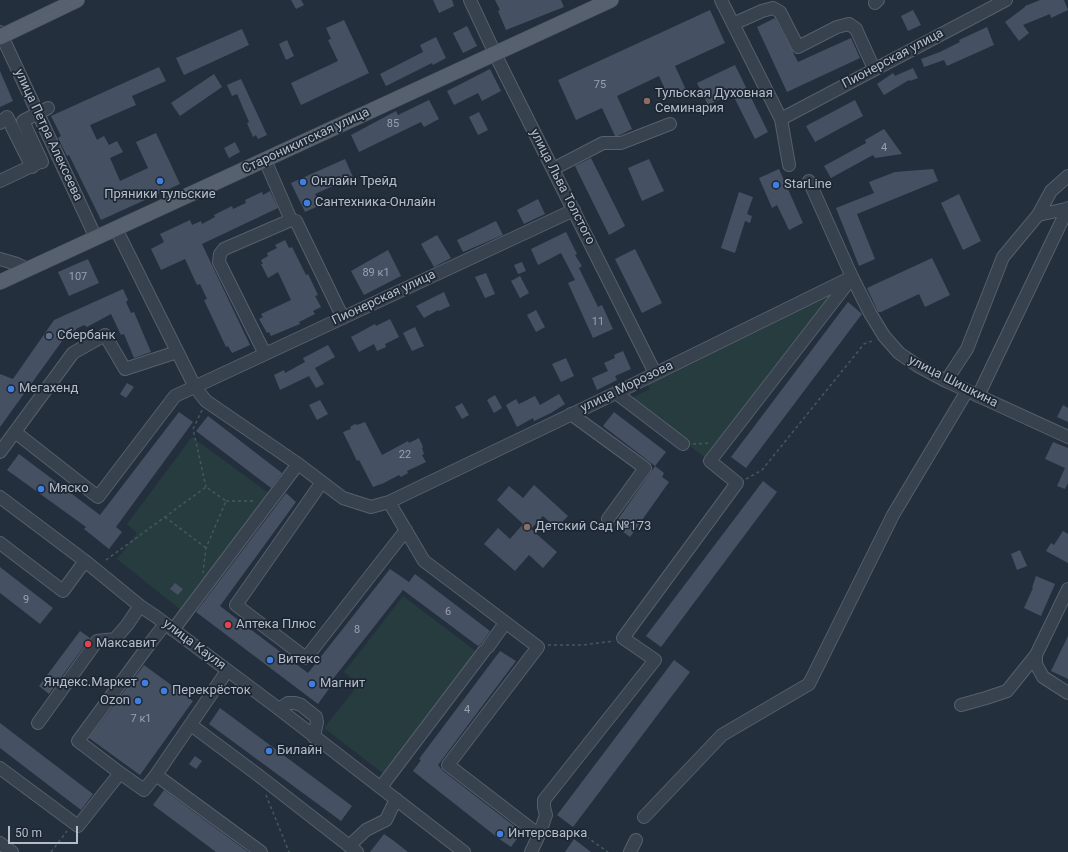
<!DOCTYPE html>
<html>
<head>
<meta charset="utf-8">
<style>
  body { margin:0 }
  #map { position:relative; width:1068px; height:852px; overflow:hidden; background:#242f3e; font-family:Roboto,sans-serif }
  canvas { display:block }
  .scale { position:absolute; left:8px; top:826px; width:70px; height:18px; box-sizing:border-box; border:2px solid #b4bcc9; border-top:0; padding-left:5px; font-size:12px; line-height:14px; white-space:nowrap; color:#b4bcc9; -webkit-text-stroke:3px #1d2633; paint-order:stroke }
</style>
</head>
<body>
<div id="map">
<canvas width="1068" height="852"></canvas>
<div class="scale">50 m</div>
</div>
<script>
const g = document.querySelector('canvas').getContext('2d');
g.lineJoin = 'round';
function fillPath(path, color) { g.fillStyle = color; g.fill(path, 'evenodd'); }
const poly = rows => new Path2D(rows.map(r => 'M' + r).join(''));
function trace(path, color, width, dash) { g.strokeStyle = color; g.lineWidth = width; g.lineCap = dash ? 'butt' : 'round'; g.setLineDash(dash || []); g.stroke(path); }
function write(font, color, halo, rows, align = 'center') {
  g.font = font + ' Roboto,sans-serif'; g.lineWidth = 3.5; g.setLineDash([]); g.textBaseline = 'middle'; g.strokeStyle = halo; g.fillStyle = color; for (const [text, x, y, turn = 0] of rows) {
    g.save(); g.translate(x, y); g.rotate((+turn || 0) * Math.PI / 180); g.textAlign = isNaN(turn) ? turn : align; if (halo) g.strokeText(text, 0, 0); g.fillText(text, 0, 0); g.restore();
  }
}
fillPath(poly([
  [838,288,707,459,628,400,650,389,646,382],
  [192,437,270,494,182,611,117,559,137,533,127,524],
  [403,596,477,652,385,775,324,728,359,684,344,672]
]), '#263c3f');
fillPath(poly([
  [291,0,301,0,304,5,296,9],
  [433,0,452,0,454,6,439,13],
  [495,0,561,0,564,7,506,30,498,11,500,10],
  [1040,0,1064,0,1068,10,1051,18,1050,14,1023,25,1029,33,1019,41,1005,22,1025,7,1025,6],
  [710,10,725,43,675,66,686,90,669,98,659,76,617,96,632,129,618,136,615,136,602,108,576,120,558,80],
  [913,10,921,25,908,31,901,16],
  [775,18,798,62,851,38,860,58,787,92,757,27],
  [344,20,369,73,301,105,291,83,338,61,328,40,331,39,326,28],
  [467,26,477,46,463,53,453,33],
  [987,27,994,45,947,66,944,60,924,67,921,59,940,52,960,42,959,40],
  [242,29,249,45,184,75,176,58],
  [436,37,446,58,433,65,432,63,386,86,380,74,423,52,420,45],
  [287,40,294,56,286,60,279,44],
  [735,65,768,132,755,139,732,93,708,105,697,83],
  [159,67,166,81,132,96,136,105,90,125,97,140,104,136,109,145,117,141,123,152,110,158,120,181,148,168,136,142,156,133,180,184,101,220,69,155,67,156,58,138,61,136,51,116],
  [913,68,918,78,910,81,909,80,884,95,877,84,893,73,895,76],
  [490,69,501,91,482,101,478,93,454,105,447,91],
  [0,71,13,101,0,107],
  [214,74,222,87,180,116,171,103],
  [241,79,267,135,258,139,256,135,253,137,247,123,249,122,237,94,232,96,227,85],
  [429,100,439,119,424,127,421,122,359,152,351,135,396,111,398,115],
  [855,100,863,116,815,142,806,126],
  [479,112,488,130,478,135,469,117],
  [884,129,902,154,875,158,873,155,831,178,824,166,866,143,865,140],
  [235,142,240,152,229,158,224,148],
  [591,158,625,226,609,235,575,166],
  [345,159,353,177,315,194,321,205,305,212,291,183],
  [649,159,664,191,642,201,628,168],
  [779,169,803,223,789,230,777,205,772,208,759,178],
  [933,169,938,181,857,214,875,259,859,266,836,208,874,193,869,182,895,172],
  [270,191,278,208,202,244,250,345,232,353,228,346,226,347,204,300,207,299,200,284,197,285,185,259,161,270,151,249,164,242,160,234,190,220,192,225,201,221,202,224,215,217,214,215,232,206,233,209,246,203,245,200,262,192,263,195],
  [739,192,753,197,747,214,752,216,750,223,745,221,735,253,721,248],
  [959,194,981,241,963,250,941,203],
  [538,199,545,214,524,224,517,210],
  [496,221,503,235,463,252,457,240],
  [566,232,577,254,575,255,582,266,579,268,598,307,602,305,613,329,593,338,568,283,575,280,561,253,538,265,531,249],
  [437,235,451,258,434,267,421,244],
  [285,240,289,248,292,247,306,275,308,274,318,295,315,296,321,307,313,311,315,314,299,322,300,324,271,336,269,332,267,333,259,319,263,317,261,314,291,300,278,272,268,278,261,264,263,264,261,260,268,256,267,253,277,248,275,245],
  [635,249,662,303,642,313,615,259],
  [388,250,401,276,364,295,351,271],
  [932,258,950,295,925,307,919,294,881,312,878,312,867,288],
  [88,259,99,283,69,296,58,272],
  [522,262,526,271,518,274,514,265],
  [486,273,495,294,485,298,475,277],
  [520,276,529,293,520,298,511,281],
  [123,289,128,300,126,302,131,313,134,312,151,352,134,358,124,334,121,335,111,314,87,327,84,325,76,329,76,332,65,337,0,427,0,374,13,379,54,320],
  [444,292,450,306,439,311,438,310,424,318,416,306],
  [848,302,862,314,746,468,731,457],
  [536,310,545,327,536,332,527,315],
  [390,319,399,337,385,344,386,347,377,351,374,344,359,352,351,337,375,324,376,326],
  [415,327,424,346,412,351,403,333],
  [328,345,335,357,315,368,324,384,316,388,309,376,280,390,274,375,284,370,285,373,305,362,303,358],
  [623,351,631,369,615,376,617,380,597,390,592,378,608,371,604,363,615,358,614,355],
  [566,358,574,376,561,382,552,364],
  [127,383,134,387,126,398,120,394],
  [559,394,565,404,551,413,534,421,533,418,517,427,506,405,516,399,519,404,535,396,540,405],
  [495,395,502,408,494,413,487,400],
  [320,400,328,414,317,420,309,405],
  [462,403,469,415,462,419,455,407],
  [1063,405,1068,408,1068,422,1057,417],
  [179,412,193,422,116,527,122,532,109,549,84,529,86,527,7,470,19,454,100,515],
  [614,412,666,452,655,466,603,426],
  [208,416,282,473,271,488,196,431],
  [365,422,382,455,408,441,409,443,419,438,423,447,422,448,424,454,422,455,426,462,407,471,408,473,401,477,399,475,382,484,381,484,373,487,359,460,357,461,343,432,351,429,350,427,355,424,357,425],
  [1053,442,1068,448,1068,483,1065,489,1057,486,1065,468,1045,459],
  [655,466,664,473,662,477,669,482,630,537,614,525],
  [763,481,777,492,661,647,646,636],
  [534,485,568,516,556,528,543,516,531,529,557,552,543,568,529,555,515,571,484,544,498,528,510,539,523,524,497,500,509,486,523,498],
  [286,493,296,502,220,606,308,673,390,569,409,582,415,574,490,631,481,644,478,646,403,590,329,684,331,686,318,704,196,612],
  [1063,531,1068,534,1068,563,1046,551,1051,543,1054,545],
  [1020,550,1027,566,1017,570,1011,554],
  [0,567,53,608,40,624,0,593],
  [1036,576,1055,584,1041,616,1024,608,1033,588,1032,588],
  [175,583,183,589,178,595,170,589],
  [80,631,90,638,49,694,39,686],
  [1068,636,1068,679,1051,671],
  [500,651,516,661,438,765,443,771,522,832,511,847,498,838,413,771,421,760,419,759],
  [674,660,690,672,573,827,557,815],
  [144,665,193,701,140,775,89,738],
  [220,708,352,806,341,821,209,724],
  [0,723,93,794,81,810,0,748],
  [195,756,202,761,196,769,189,764],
  [164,790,248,852,216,852,153,805],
  [384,834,394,841,408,852,370,852],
  [574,839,591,852,565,852]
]), '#455162');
const minor = poly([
  [470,0,498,60,655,373],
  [721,0,781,119,789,165],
  [875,3,878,0],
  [733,24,762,11,773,8,780,12,798,47,837,27,849,24,856,29,874,69],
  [0,32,96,238],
  [781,119,1006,0],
  [0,123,7,117,32,167],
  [265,160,291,220],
  [42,162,23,121,48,108],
  [553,169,603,143,621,143,670,124],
  [0,181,38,163],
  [809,181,852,277,870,313,884,336,899,353,918,366,946,381,1068,437],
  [1038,215,1051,191,1068,176],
  [116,229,195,387,206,401,298,464,343,498,371,507,389,502],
  [0,259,17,264,28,269],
  [265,354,219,262,220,254,224,249,291,220,296,221,343,318],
  [946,381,967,349,1003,257,1038,215,1066,209],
  [616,393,683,444],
  [978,396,1068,208],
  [571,414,645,468,608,519],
  [15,432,98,497,175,396,574,210],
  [0,452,73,353,105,335,125,369,177,352],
  [322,482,236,605,306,658,406,530],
  [0,497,85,561,140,606,155,616,279,709,464,852],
  [0,543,63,591,85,561],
  [1068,589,1036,655,1036,664,1043,677,1068,693],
  [173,630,298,464],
  [488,647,505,623],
  [227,671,156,775,261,852],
  [961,705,986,698,1007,691,1036,655],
  [279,709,288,703,295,703,301,705,316,717,317,722,314,737],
  [38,723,97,641,115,639,127,625,140,606],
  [191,725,258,775,357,852],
  [0,768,78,826,120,773,78,741,151,642,165,624],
  [120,773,144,790,156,775],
  [381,787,484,651],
  [644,817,722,735,809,684,893,515,967,391],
  [539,835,448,765,538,647,424,561,389,502,616,393,852,277],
  [0,843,12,852],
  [349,846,366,830,386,820,396,799],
  [531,852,539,835,546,815,544,807,544,800,655,660,623,638,737,483,710,461,850,280],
  [630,852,636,840]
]);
const major = poly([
  [0,37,77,0],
  [0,282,611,0]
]);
trace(minor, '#565f6c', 14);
trace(major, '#414a57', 16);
trace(poly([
  [202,410,193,429,206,487],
  [693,444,711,443],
  [746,479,762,470,864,344,875,340],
  [226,501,256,501],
  [165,517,206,548],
  [106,560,206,487,226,501,206,548,203,573],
  [548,645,583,645,614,641],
  [266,795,289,852],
  [552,830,581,833,608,852],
  [51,852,67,831]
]), '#44595c', 1.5, [3, 3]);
trace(minor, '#38414e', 12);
trace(major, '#56606e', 15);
trace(poly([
  [0,39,81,0]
]), '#5a6575', 1);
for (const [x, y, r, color] of [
  [647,101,4,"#8d6e63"],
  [160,181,4,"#3f7fe0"],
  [303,182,4,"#3f7fe0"],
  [776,185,4,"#3f7fe0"],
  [307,203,4,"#3f7fe0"],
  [49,336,4,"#5c6f8a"],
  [11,389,4,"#3f7fe0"],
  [41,489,4,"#3f7fe0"],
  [527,527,4,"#8d6e63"],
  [228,625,4,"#e0444e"],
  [88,644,4,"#e0444e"],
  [270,660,4,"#3f7fe0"],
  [145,683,4,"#3f7fe0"],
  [312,684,4,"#3f7fe0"],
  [164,691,4,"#3f7fe0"],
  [138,701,4,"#3f7fe0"],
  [269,751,4,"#3f7fe0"],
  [500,834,4,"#3f7fe0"]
]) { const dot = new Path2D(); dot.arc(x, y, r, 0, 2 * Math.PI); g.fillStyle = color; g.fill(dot); trace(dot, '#1d2633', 1.5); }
write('11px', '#98a1af', null, [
  ["75",600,85],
  ["85",393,124],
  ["4",884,148],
  ["89 к1",376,273],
  ["107",78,277],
  ["11",598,322],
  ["22",405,455],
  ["9",26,600],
  ["6",448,612],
  ["8",357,630],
  ["4",467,710],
  ["7 к1",141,719]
]);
write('13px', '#b4bcc9', '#1d2633', [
  ["Пионерская улица",893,59,-28],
  ["улица Петра Алексеева",48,135,65],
  ["Староникитская улица",306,141,-25],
  ["улица Льва Толстого",562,187,63],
  ["Пионерская улица",384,298,-25],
  ["улица Шишкина",953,382,27],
  ["улица Морозова",627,387,-26],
  ["улица Кауля",194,645,37]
]);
write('13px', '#b4bcc9', '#1d2633', [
  ["Тульская Духовная",655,94],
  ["Семинария",655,109],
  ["Онлайн Трейд",311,182],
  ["StarLine",784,185],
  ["Пряники тульские",160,195,"center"],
  ["Сантехника-Онлайн",315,203],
  ["Сбербанк",57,336],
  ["Мегахенд",19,389],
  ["Мяско",49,489],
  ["Детский Сад №173",535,527],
  ["Аптека Плюс",236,625],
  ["Максавит",96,644],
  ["Витекс",278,660],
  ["Яндекс.Маркет",137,683,"right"],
  ["Магнит",320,684],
  ["Перекрёсток",172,691],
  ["Ozon",130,701,"right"],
  ["Билайн",277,751],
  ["Интерсварка",508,834]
], 'left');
</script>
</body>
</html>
